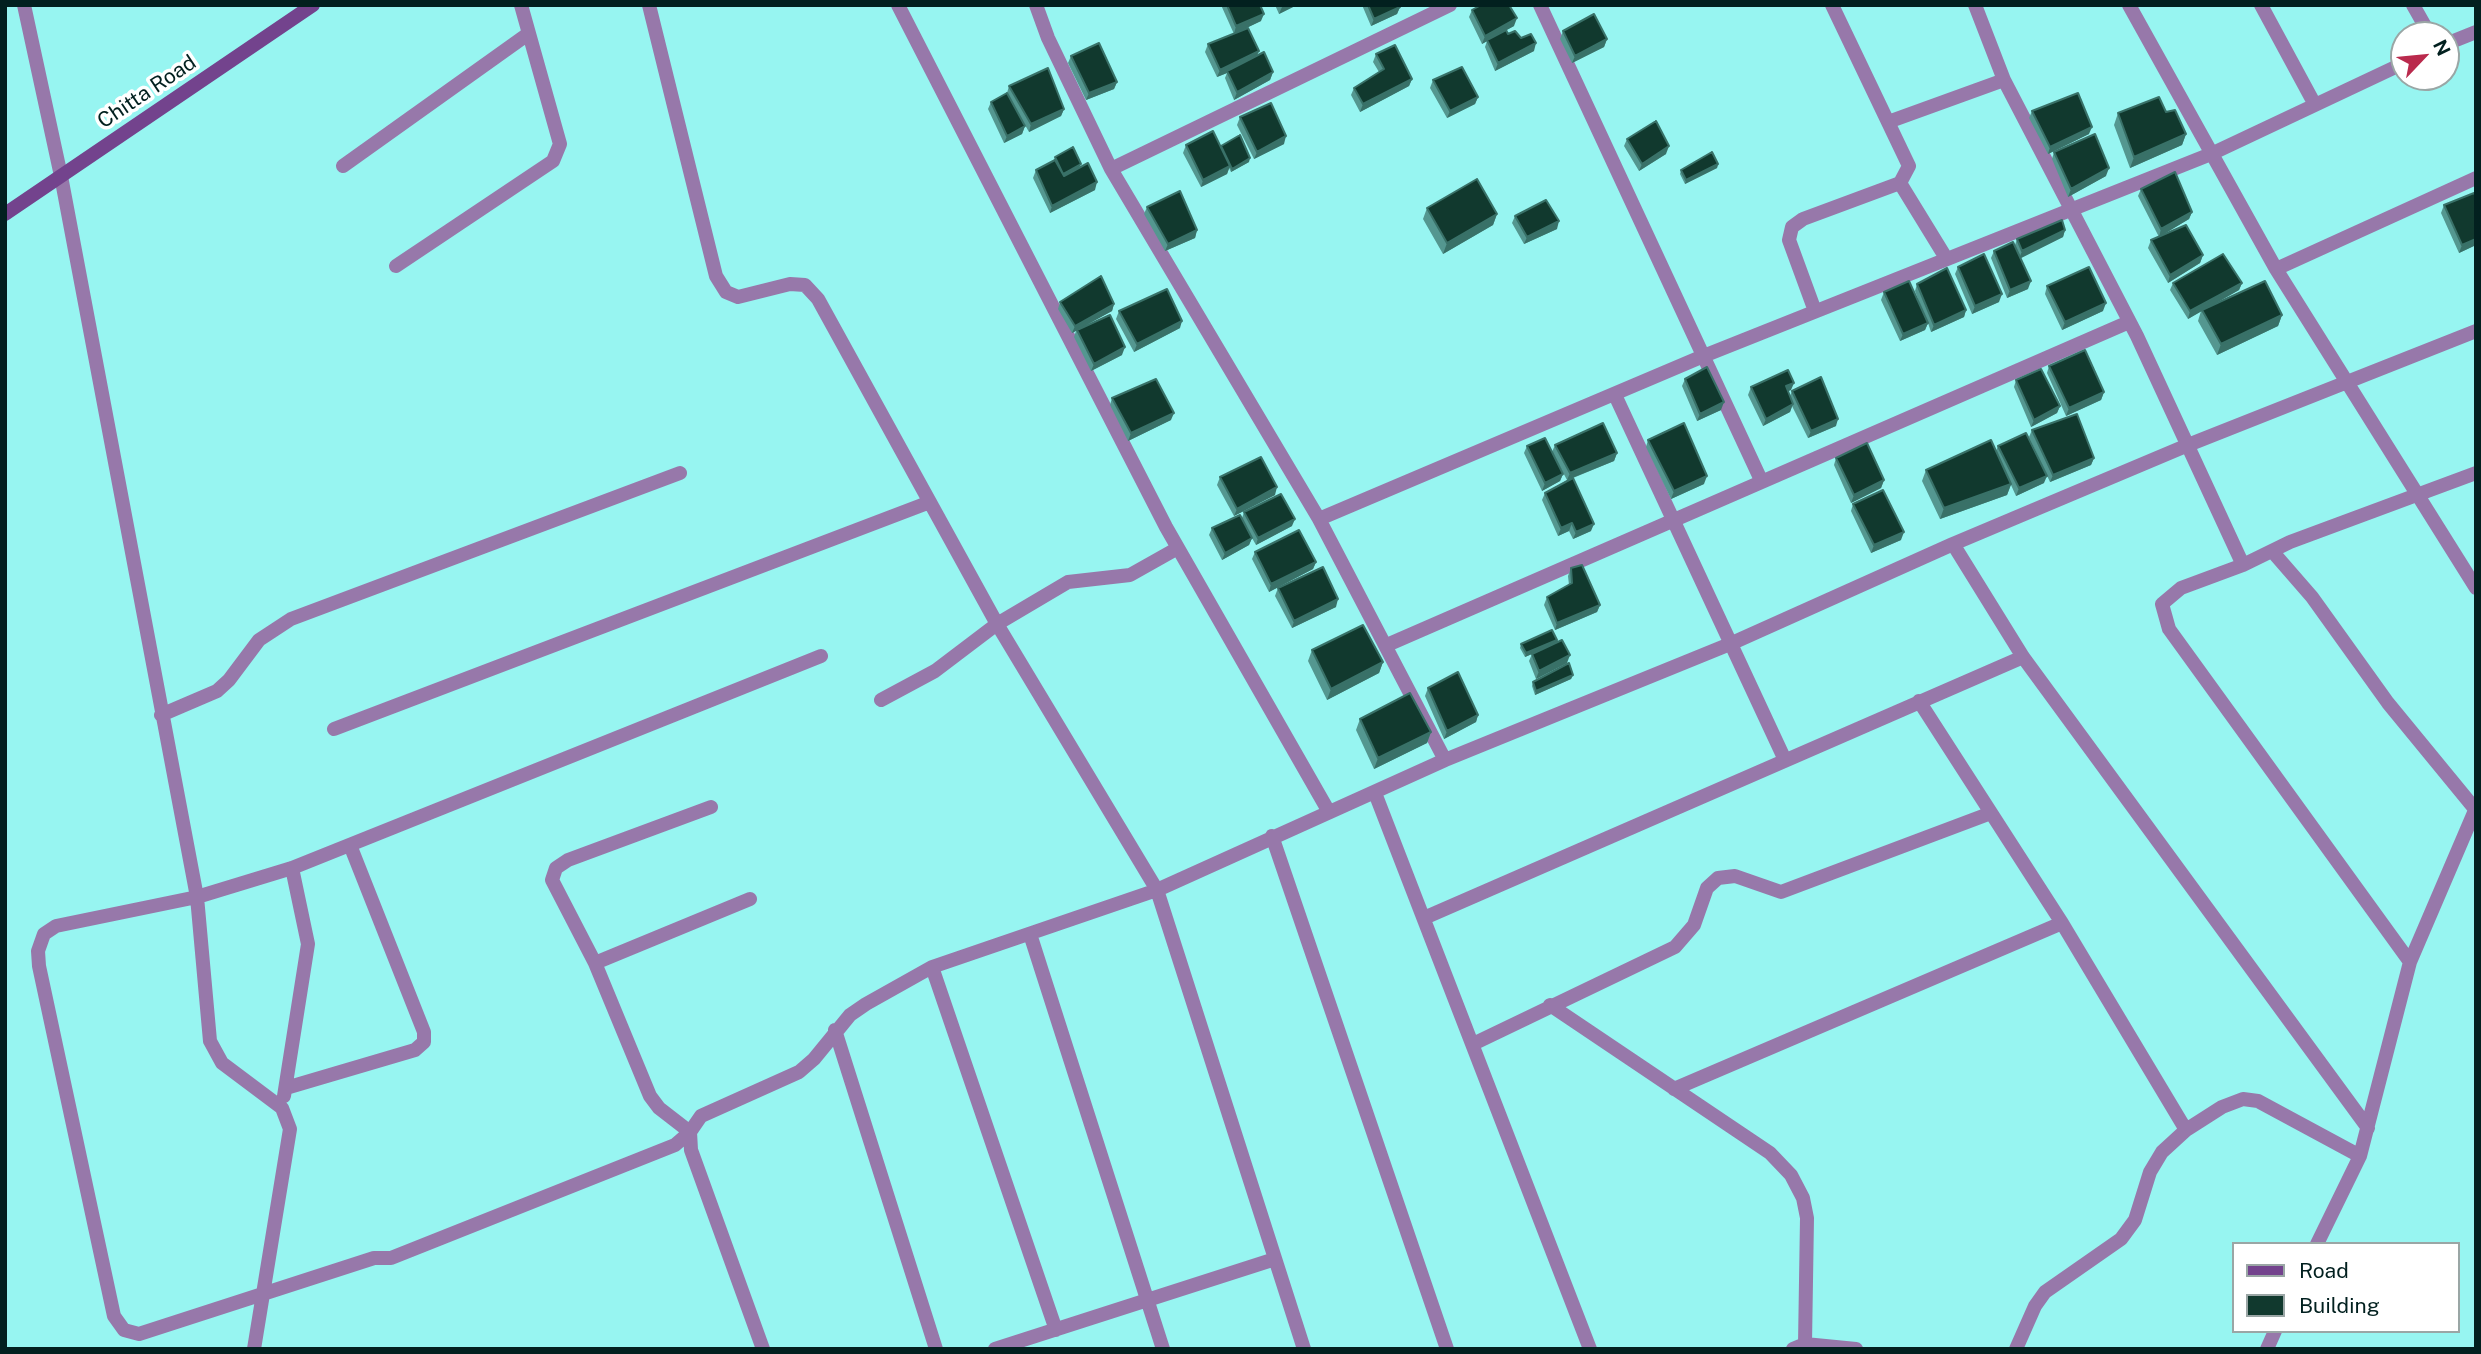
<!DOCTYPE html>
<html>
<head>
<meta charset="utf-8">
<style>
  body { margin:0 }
  #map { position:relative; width:2481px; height:1354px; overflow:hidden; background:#97f5f1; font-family:"Public Sans",sans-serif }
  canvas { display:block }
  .frame { position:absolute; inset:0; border:7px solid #02201f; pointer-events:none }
  .legend { position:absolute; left:2232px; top:1242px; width:228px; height:91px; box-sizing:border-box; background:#fff; border:2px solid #9aa6a5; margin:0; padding:9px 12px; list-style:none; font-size:21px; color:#02201f }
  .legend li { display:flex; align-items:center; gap:14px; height:35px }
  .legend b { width:35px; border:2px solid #9aa6a5 }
  .north { position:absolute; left:2390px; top:21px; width:70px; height:70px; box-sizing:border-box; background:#fff; border:2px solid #9aa6a5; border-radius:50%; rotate:64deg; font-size:19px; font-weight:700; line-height:28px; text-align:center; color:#02201f }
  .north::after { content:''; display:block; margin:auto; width:24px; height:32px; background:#ba2a4d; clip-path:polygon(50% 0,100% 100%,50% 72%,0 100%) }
</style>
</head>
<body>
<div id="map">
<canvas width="2481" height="1354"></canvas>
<div class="frame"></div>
<ul class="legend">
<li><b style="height:9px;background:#73438d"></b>Road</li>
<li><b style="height:19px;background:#11392e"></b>Building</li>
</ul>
<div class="north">N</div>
</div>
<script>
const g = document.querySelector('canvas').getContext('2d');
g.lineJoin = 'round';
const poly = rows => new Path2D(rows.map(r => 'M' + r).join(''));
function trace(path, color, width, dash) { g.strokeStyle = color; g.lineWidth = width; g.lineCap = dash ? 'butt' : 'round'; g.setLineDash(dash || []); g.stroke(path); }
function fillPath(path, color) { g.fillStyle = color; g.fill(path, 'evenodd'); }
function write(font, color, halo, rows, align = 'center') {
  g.font = font + ' "Public Sans",sans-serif'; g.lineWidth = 7; g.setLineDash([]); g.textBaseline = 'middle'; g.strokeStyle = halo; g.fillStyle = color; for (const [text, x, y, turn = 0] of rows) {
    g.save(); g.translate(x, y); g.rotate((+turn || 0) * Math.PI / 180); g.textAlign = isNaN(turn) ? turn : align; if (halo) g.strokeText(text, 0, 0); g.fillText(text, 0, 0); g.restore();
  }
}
trace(poly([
  [24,5,61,176,197,897,210,1041,222,1063,282,1108,290,1129,254,1349],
  [649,5,716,276,726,292,738,297,790,284,805,285,818,299,997,624,1157,890,1304,1349],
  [898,5,1166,527,1329,812],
  [1036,5,1048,38,1111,169,1319,519,1445,760],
  [1540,5,1761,480],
  [1975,5,2004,80,2137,336,2243,565],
  [2129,5,2276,269,2476,588],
  [2261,5,2314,103],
  [2413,5,2430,35],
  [2446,44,2476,32],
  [1888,122,2004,80],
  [343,166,528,34],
  [1111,169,1450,5],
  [1900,183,1946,258],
  [396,266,553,161,560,144,521,5],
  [2276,269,2476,178],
  [1815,311,1789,240,1792,227,1803,219,1900,183,1909,166,1832,5],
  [1615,395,1785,760],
  [1319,519,1701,357,2211,154,2404,63],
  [1953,544,2023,657,2368,1128],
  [2272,551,2312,597,2388,703,2475,809],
  [1387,645,2129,322],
  [881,700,935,671,997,624,1068,582,1130,575,1178,548],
  [1919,701,2062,923,2186,1130],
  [161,715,217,691,229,680,259,640,291,619,680,473],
  [334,729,930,502],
  [1375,793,1590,1349],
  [711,807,568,860,556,868,552,880,595,963,650,1096,659,1108,690,1132,675,1145,391,1258,374,1258,139,1334,124,1330,114,1316,39,966,38,951,44,934,56,926,197,897,292,868,821,656],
  [1272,836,1447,1349],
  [1424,918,2023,657],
  [1030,934,1163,1349],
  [2410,962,2169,629,2162,604,2181,588,2243,565,2290,542,2476,473],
  [595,963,750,899],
  [932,967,1056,1330],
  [1550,1005,1770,1153,1791,1175,1803,1198,1807,1218,1805,1344],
  [835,1030,936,1349],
  [1473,1044,1675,947,1694,925,1707,888,1718,878,1735,876,1781,892,1991,813],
  [286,1088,415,1050,424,1042,424,1032,350,845],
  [1674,1089,2062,923],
  [284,1096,308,944,292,868],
  [2317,1244,2360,1156,2410,962,2476,808],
  [763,1349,691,1150,690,1132,701,1116,799,1072,814,1059,850,1015,866,1004,932,967,1157,890,1445,760,1730,644,1953,544,2188,445,2476,331],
  [995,1349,1275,1259],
  [1793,1349,1805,1344,1856,1349],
  [2016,1349,2035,1306,2045,1292,2121,1239,2135,1220,2150,1172,2162,1152,2186,1130,2222,1107,2243,1099,2258,1101,2360,1156],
  [2267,1349,2275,1331]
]), '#9778aa', 14);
trace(poly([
  [5,214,313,5]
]), '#73438d', 14);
fillPath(poly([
  [1221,5,1260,5,1261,21,1235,33,1273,72,1270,80,1234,100,1225,78,1227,73,1217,77,1205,52,1208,44,1234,34],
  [1275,5,1297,5,1279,14],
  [1362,5,1399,5,1400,7,1397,14,1371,26],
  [1472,10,1514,26,1506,30,1508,34,1521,38,1534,51,1495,71,1485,47,1487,41,1482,44,1469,17],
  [1563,31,1607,39,1604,47,1572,63,1560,39],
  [1376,54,1412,79,1409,86,1360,112,1351,95,1354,88,1379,72,1373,62],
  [1071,56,1117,82,1114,89,1086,100,1068,63],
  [1433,80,1478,97,1475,104,1447,118,1430,88],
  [1009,86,1064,109,1061,116,1029,132,1014,106,1025,126,1022,134,1004,143,988,109,991,102,1007,93],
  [2032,111,2089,134,2048,154,2029,118],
  [2166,112,2186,134,2182,145,2130,168,2114,125,2118,113],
  [1240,117,1284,144,1254,159,1237,125],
  [1627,139,1666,154,1639,171,1624,146],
  [1186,145,1221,147,1249,162,1231,172,1229,168,1227,174,1201,187,1183,153],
  [2054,152,2106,176,2068,197,2052,159],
  [1055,157,1080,168,1095,190,1050,213,1033,178,1036,170,1054,161],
  [1718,164,1717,168,1685,184,1680,174,1681,170],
  [2141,189,2192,212,2189,219,2159,237,2138,196],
  [2444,205,2476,245,2459,253,2441,213],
  [1147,207,1197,230,1195,238,1165,251,1144,214],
  [1427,208,1497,214,1493,225,1443,254,1423,219],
  [1515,216,1557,229,1524,244,1512,223],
  [2065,230,2063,237,2021,258,2028,289,2007,298,1991,258,1994,251,2015,245,2017,239],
  [2151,240,2203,255,2200,263,2168,283,2148,248],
  [1958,267,1999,302,1972,314,1955,274],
  [2173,283,2242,283,2239,290,2211,306,2282,315,2278,326,2217,355,2198,321,2201,311,2188,319,2170,290],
  [1917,284,1966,310,1964,317,1931,332,1928,323,1925,330,1900,341,1881,300,1884,292,1922,310,1915,291],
  [2047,286,2103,311,2062,330,2045,294],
  [1060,302,1114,304,1112,311,1082,327,1122,355,1091,371,1074,337,1076,331,1072,333,1058,309],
  [1119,311,1180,328,1134,352,1116,319],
  [2049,366,2104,392,2101,400,2066,416,2047,373],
  [1685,379,1721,410,1697,421,1682,386],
  [2016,380,2060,406,2057,413,2031,427,2014,387],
  [1751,387,1791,390,1788,391,1790,396,1792,391,1836,426,1808,438,1792,406,1790,412,1763,426,1748,395],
  [1112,398,1171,420,1128,441,1110,405],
  [2032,430,2094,458,2091,465,2050,482,2029,437],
  [1648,440,1704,484,1671,499,1646,447],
  [1555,445,1617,453,1614,461,1573,478,1591,531,1573,539,1569,531,1558,536,1542,500,1545,493,1567,480,1558,463,1563,474,1560,481,1542,491,1524,453,1527,446,1552,452],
  [1998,446,2044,483,2016,496,2011,485,2007,495,1940,519,1922,481,1926,470,1996,451],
  [1836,458,1884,480,1881,488,1851,503,1834,465],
  [1220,477,1275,495,1234,516,1217,485],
  [1853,504,1901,540,1871,553,1851,511],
  [1244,512,1292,526,1256,545,1252,538,1249,545,1222,560,1209,535,1212,528,1242,518],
  [1255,552,1316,562,1313,569,1269,592,1252,559],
  [1571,568,1600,605,1597,612,1555,630,1544,605,1547,597,1569,585,1568,576],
  [1278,588,1336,607,1292,628,1275,596],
  [1557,640,1556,643,1567,663,1536,679,1529,661,1532,654,1525,657,1520,648,1521,644],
  [1312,650,1383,662,1379,673,1327,700,1308,661],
  [1573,675,1571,679,1535,695,1532,686,1533,682],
  [1428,688,1478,715,1476,722,1444,739,1425,696],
  [1360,719,1431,732,1427,743,1374,769,1356,730]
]), '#549790');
fillPath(poly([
  [1285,5,1297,5,1279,14,1282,7],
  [1400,7,1397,14,1371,26,1374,19],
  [1264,14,1261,21,1234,34,1236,26],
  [1517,18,1514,26,1482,44,1485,36],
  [1607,39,1604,47,1572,63,1575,56],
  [1536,43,1534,51,1495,71,1498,63],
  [1259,51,1256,58,1227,71,1227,73,1217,77,1220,70],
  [1273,72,1270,80,1234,100,1237,92],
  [1412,79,1409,86,1360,112,1363,104],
  [1117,82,1114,89,1086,100,1089,93],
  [1478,97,1475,104,1447,118,1450,111],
  [1064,109,1061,116,1029,132,1031,124],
  [1025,126,1022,134,1004,143,1007,136],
  [2092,127,2089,134,2048,154,2050,147],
  [2186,134,2182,145,2130,168,2134,157],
  [1286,136,1284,144,1254,159,1257,152],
  [1669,146,1666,154,1639,171,1642,164],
  [1250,158,1249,162,1231,172,1232,169],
  [1081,164,1079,168,1061,178,1063,174],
  [1718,164,1717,168,1685,184,1686,180],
  [1230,166,1227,174,1201,187,1203,180],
  [2109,168,2106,176,2068,197,2071,189],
  [1097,182,1095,190,1050,213,1052,206],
  [2192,212,2189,219,2159,237,2161,229],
  [1497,214,1493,225,1443,254,1447,243],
  [1559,221,1557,229,1524,244,1527,237],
  [1197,230,1195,238,1165,251,1168,244],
  [2065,230,2063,237,2019,259,2022,251],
  [2476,239,2476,245,2459,253,2462,245],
  [2203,255,2200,263,2168,283,2170,275],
  [2031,281,2028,289,2007,298,2010,290],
  [2242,283,2239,290,2188,319,2190,311],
  [2002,294,1999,302,1972,314,1975,306],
  [2106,303,2103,311,2062,330,2065,322],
  [1114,304,1112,311,1072,333,1075,326],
  [1966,310,1964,317,1931,332,1934,325],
  [2282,315,2278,326,2217,355,2221,344],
  [1182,321,1180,328,1134,352,1137,344],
  [1928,323,1925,330,1900,341,1903,334],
  [1125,347,1122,355,1091,371,1094,364],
  [1794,383,1791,390,1783,393,1786,386],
  [2104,392,2101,400,2066,416,2069,408],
  [1724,402,1721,410,1697,421,1700,414],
  [1793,404,1790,412,1763,426,1766,419],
  [2060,406,2057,413,2031,427,2034,420],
  [1174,413,1171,420,1128,441,1131,433],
  [1838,419,1836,426,1808,438,1811,431],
  [1617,453,1614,461,1567,480,1570,473],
  [2094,458,2091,465,2050,482,2053,475],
  [1563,474,1560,481,1542,491,1545,483],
  [1707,476,1704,484,1671,499,1674,491],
  [2047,476,2044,483,2016,496,2019,488],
  [1884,480,1881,488,1851,503,1854,495],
  [2011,484,2007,495,1940,519,1944,508],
  [1277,487,1275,495,1234,516,1237,509],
  [1295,519,1292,526,1256,545,1258,538],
  [1572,523,1569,531,1558,536,1561,528],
  [1594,524,1591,531,1573,539,1576,532],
  [1904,532,1901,540,1871,553,1874,545],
  [1252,538,1249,545,1222,560,1225,553],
  [1316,562,1313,569,1269,592,1271,584],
  [1338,599,1336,607,1292,628,1294,621],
  [1600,605,1597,612,1555,630,1557,623],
  [1557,640,1555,644,1525,657,1526,653],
  [1570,655,1567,663,1536,679,1539,671],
  [1383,662,1379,673,1327,700,1331,689],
  [1573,675,1571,679,1535,695,1536,691],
  [1478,715,1476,722,1444,739,1447,731],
  [1431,732,1427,743,1374,769,1378,758]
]), '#397168');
const building = poly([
  [1227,5,1260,5,1264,14,1236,26,1227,5],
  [1368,5,1399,5,1400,7,1374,19,1368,5],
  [1481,5,1509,5,1517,18,1485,36,1472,10,1481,5],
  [1594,14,1607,39,1575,56,1563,31,1594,14],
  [1248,28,1259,51,1220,70,1208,44,1248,28],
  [1506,30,1508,34,1515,31,1521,38,1531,34,1536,43,1498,63,1487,40,1506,30],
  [1099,43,1117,82,1089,93,1071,56,1099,43],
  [1395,45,1412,79,1363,104,1354,88,1384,69,1376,54,1395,45],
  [1264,52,1273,72,1237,92,1227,71,1264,52],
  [1462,67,1478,97,1450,111,1433,80,1462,67],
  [1048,68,1064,109,1031,124,1009,86,1048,68],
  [1007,93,1025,126,1007,136,991,102,1007,93],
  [2078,93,2092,127,2050,147,2032,111,2078,93],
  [2159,97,2166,112,2175,110,2186,134,2134,157,2118,113,2159,97],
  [1271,103,1286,136,1257,152,1240,117,1271,103],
  [1656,121,1669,146,1642,164,1627,139,1656,121],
  [1213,131,1230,166,1203,180,1186,145,1213,131],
  [2095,134,2109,168,2071,189,2054,152,2095,134],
  [1240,135,1250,158,1232,169,1221,146,1240,135],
  [1073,147,1081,164,1063,174,1055,157,1073,147],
  [1712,152,1718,164,1686,180,1681,170,1712,152],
  [1055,160,1064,176,1088,163,1097,182,1052,206,1036,170,1055,160],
  [2175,172,2192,212,2161,229,2141,189,2175,172],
  [1477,179,1497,214,1447,243,1427,208,1477,179],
  [1180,191,1197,230,1168,244,1147,207,1180,191],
  [2474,193,2476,197,2476,239,2462,245,2444,205,2474,193],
  [1546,200,1559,221,1527,237,1515,216,1546,200],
  [2062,220,2065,230,2022,251,2017,239,2062,220],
  [2186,225,2203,255,2170,275,2151,240,2186,225],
  [2013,242,2031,281,2010,290,1994,251,2013,242],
  [1984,254,2002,294,1975,306,1958,267,1984,254],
  [2223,254,2242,283,2190,311,2173,283,2223,254],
  [2089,267,2106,303,2065,322,2047,286,2089,267],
  [1947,268,1966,310,1934,325,1917,284,1947,268],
  [1101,276,1114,304,1075,326,1060,302,1101,276],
  [1909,281,1928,323,1903,334,1884,292,1909,281],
  [2265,281,2282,315,2221,344,2202,310,2265,281],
  [1167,289,1182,321,1137,344,1119,311,1167,289],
  [1110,315,1125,347,1094,364,1077,330,1110,315],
  [2085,350,2104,392,2069,408,2049,366,2085,350],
  [1707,367,1724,402,1700,414,1685,379,1707,367],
  [2041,369,2060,406,2034,420,2016,380,2041,369],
  [1788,370,1794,383,1786,386,1793,404,1766,419,1751,387,1788,370],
  [1821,377,1838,419,1811,431,1792,391,1821,377],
  [1156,379,1174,413,1131,433,1112,398,1156,379],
  [2077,414,2094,458,2053,475,2032,430,2077,414],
  [1603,423,1617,453,1570,473,1555,445,1603,423],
  [1684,423,1707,476,1674,491,1648,440,1684,423],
  [2026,433,2047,476,2019,488,1998,446,2026,433],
  [1545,438,1563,474,1545,483,1527,446,1545,438],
  [1991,440,2011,484,1944,508,1926,470,1991,440],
  [1867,443,1884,480,1854,495,1836,458,1867,443],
  [1261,457,1277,487,1237,509,1220,477,1261,457],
  [1573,478,1594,524,1576,532,1572,523,1561,528,1545,493,1573,478],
  [1883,490,1904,532,1874,545,1853,504,1883,490],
  [1281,494,1295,519,1258,538,1244,512,1281,494],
  [1240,515,1252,538,1225,553,1212,528,1240,515],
  [1299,530,1316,562,1271,584,1255,552,1299,530],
  [1582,565,1600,605,1557,623,1547,597,1572,583,1571,568,1582,565],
  [1323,567,1338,599,1294,621,1278,588,1323,567],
  [1363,625,1383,662,1331,689,1312,650,1363,625],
  [1552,630,1557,640,1526,653,1521,644,1552,630],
  [1562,640,1570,655,1539,671,1532,654,1562,640],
  [1569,663,1573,675,1536,691,1533,682,1569,663],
  [1458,672,1478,715,1447,731,1428,688,1458,672],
  [1410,693,1431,732,1378,758,1360,719,1410,693]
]);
fillPath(building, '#11392e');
trace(building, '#397168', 2);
write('21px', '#02201f', '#fff', [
  ["Chitta Road",147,92,-34]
]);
</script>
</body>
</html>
